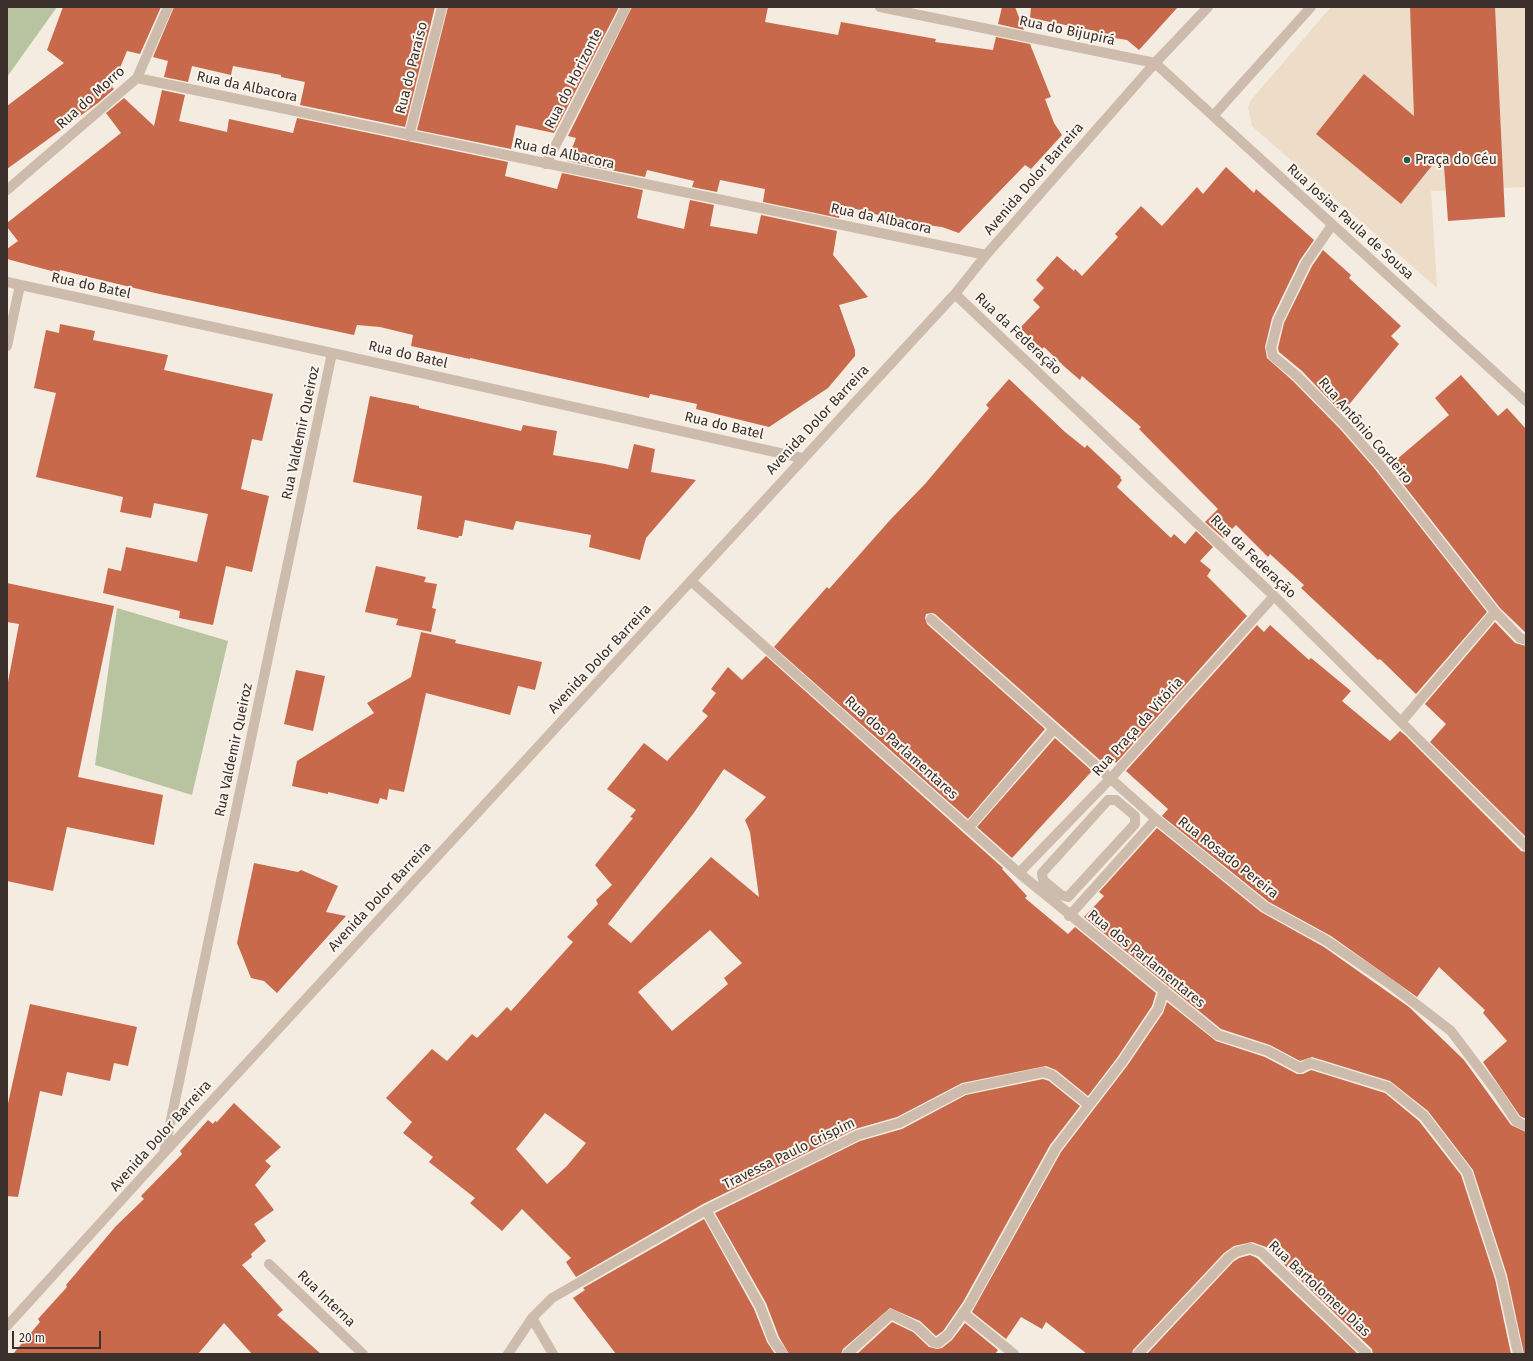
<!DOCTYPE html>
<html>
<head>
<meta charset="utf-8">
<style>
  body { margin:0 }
  #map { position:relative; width:1533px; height:1361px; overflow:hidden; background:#f4ebe1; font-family:"Fira Sans",sans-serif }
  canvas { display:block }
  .frame { position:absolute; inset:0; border:8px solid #3b302b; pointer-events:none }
  .scale { position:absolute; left:12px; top:1331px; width:89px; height:18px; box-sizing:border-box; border:2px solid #3b302b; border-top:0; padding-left:5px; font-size:12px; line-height:14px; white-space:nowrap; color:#3b302b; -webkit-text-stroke:3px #fbf5ee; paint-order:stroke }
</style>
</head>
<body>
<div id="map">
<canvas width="1533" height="1361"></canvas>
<div class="frame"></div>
<div class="scale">20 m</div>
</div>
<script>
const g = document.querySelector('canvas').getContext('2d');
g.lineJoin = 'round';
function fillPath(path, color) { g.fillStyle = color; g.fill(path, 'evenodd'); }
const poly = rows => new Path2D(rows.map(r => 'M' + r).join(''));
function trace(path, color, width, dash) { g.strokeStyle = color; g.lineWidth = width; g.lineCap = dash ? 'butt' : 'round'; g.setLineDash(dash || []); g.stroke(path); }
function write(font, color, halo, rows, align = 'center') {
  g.font = font + ' "Fira Sans",sans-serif'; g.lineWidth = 4; g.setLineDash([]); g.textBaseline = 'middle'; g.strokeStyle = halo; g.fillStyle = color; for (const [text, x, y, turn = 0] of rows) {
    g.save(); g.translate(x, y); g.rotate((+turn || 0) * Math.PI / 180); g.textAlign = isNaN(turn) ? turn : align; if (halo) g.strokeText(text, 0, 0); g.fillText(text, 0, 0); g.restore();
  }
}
fillPath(poly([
  [7,7,57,7,7,77],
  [117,608,228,641,192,795,95,765]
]), '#b8c4a0');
fillPath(poly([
  [1331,7,1526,7,1526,187,1431,191,1437,288,1252,126,1248,107,1251,100]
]), '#ecdcc8');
fillPath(poly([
  [63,7,161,7,140,54,127,51,112,87,114,89,98,103,7,169,7,106,64,63,47,50],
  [174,7,435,7,405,127,300,105,305,82,281,77,281,75,233,66,231,75,192,66,188,82,164,77,168,61,153,57],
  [448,7,619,7,554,133,516,125,511,149,417,130],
  [632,7,768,7,765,22,838,35,841,22,936,39,935,42,993,50,996,37,1030,44,1051,97,1045,99,1054,123,1062,135,1031,169,1025,165,959,233,942,227,905,222,852,208,851,209,841,207,839,218,763,202,765,189,720,180,717,192,692,187,694,181,647,170,645,177,567,161,576,138,568,136],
  [1002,7,1015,7,1024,30,998,24],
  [1031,7,1178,7,1139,50,1127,40,1096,35,1096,31,1030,18],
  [1410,7,1495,7,1505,217,1448,221,1443,152,1401,204,1316,134,1364,74,1414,116],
  [162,90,185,95,179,121,227,132,229,119,293,133,297,118,508,162,505,176,557,189,562,173,643,190,637,218,684,229,690,200,714,205,710,226,757,234,761,215,837,231,833,255,868,297,839,305,855,350,855,356,828,388,769,427,696,409,697,404,650,394,649,398,470,358,470,359,411,346,413,335,380,327,357,325,354,335,155,293,60,270,59,273,7,259,7,249,18,241,7,227,7,223,121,133,106,113,124,98,154,126],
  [1226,167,1254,193,1256,189,1314,240,1300,260,1272,318,1265,347,1267,358,1293,381,1340,429,1374,468,1487,612,1416,694,1380,659,1378,660,1301,588,1304,585,1270,554,1268,557,1236,525,1223,538,1205,522,1218,509,1139,429,1141,427,1082,376,1080,380,1066,368,1044,347,1042,349,1020,328,1040,307,1033,300,1044,288,1036,280,1057,256,1074,271,1075,269,1082,276,1118,237,1115,234,1141,206,1162,226,1197,187,1203,194],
  [1323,250,1351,275,1349,278,1401,326,1391,336,1399,344,1342,413,1302,371,1279,352,1278,348,1284,323,1312,266],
  [60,324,95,331,93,340,168,355,164,370,273,394,262,441,252,439,241,489,269,496,252,572,226,566,213,625,179,618,180,611,103,593,108,568,121,571,126,547,197,562,208,514,154,503,151,518,120,512,123,497,36,477,56,393,34,388,46,330,59,333],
  [1461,375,1498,416,1507,408,1526,429,1526,633,1500,608,1389,466,1449,415,1435,398],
  [1009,379,1065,432,1085,448,1087,445,1121,477,1120,478,1122,480,1117,487,1171,538,1174,534,1185,544,1196,531,1213,547,1200,561,1211,570,1207,576,1247,616,1116,763,1110,757,1107,761,1104,758,1101,761,935,614,932,613,926,614,925,618,927,624,1045,729,968,819,774,647,827,587,829,589,891,519,925,484,989,408,986,405],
  [370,396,419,406,419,408,521,431,523,425,557,431,553,455,605,464,628,469,634,444,655,449,651,472,696,480,646,538,640,560,589,547,591,535,516,521,513,530,465,520,462,536,459,536,458,538,417,529,422,496,353,482],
  [376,566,426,577,424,582,437,584,432,608,436,609,431,632,396,625,398,619,365,612],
  [7,583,114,606,78,777,163,795,154,845,67,827,53,891,7,881,7,687,19,624,7,622],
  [1495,622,1515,643,1526,646,1526,837,1430,742,1446,724,1425,704],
  [1257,625,1264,632,1270,625,1309,660,1311,658,1351,691,1342,701,1390,741,1400,731,1405,735,1521,851,1526,852,1526,1119,1520,1116,1483,1062,1507,1041,1483,1013,1485,1010,1439,967,1417,997,1331,936,1269,902,1162,816,1168,809,1126,771],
  [421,632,456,640,455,643,542,662,535,690,518,686,510,715,426,693,404,792,389,789,387,800,380,798,378,804,328,792,328,794,292,786,297,761,374,713,367,703,411,677],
  [766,656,1003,868,1002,869,1027,896,1025,898,1068,934,1075,927,1156,993,1152,1006,1117,1058,1088,1096,1056,1070,1046,1066,962,1083,897,1117,855,1129,703,1204,576,1277,566,1262,571,1258,522,1209,502,1231,470,1203,475,1198,429,1162,433,1157,403,1133,412,1122,386,1098,432,1049,447,1061,472,1034,477,1038,507,1007,511,1011,573,942,567,937,598,904,596,900,612,885,595,865,633,818,630,817,636,810,607,789,644,743,667,761,708,716,702,711,716,693,711,689,728,667,742,680],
  [724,769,766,797,745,820,750,832,759,897,711,857,631,943,608,924,693,814],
  [710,930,742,963,724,978,728,984,672,1031,638,992],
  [545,1113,586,1143,567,1166,547,1184,516,1149],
  [296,670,325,676,313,731,284,724],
  [1055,738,1092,771,1012,858,977,827],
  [1157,828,1261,912,1324,947,1409,1007,1464,1060,1511,1125,1526,1132,1526,1354,1524,1354,1507,1275,1473,1170,1428,1111,1390,1081,1312,1057,1300,1061,1270,1045,1221,1029,1084,917,1104,896,1099,892],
  [254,863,298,872,301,870,338,886,326,912,346,916,277,993,264,981,251,978,237,943],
  [1167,1002,1216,1041,1265,1057,1297,1074,1303,1074,1311,1070,1385,1093,1419,1121,1461,1175,1495,1279,1511,1354,1373,1354,1372,1349,1266,1247,1252,1242,1234,1246,1224,1253,1133,1350,1132,1354,1087,1354,1046,1322,1042,1329,1021,1317,1006,1339,972,1312,1061,1152,1127,1066,1163,1013],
  [30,1004,137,1027,128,1066,114,1063,110,1081,67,1072,62,1096,40,1091,18,1197,7,1196,7,1108],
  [1043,1079,1049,1081,1080,1106,1050,1145,963,1302,943,1331,936,1336,920,1321,890,1308,843,1349,841,1354,789,1354,779,1337,766,1303,715,1213,860,1141,902,1129,966,1095],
  [234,1103,281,1147,265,1161,271,1166,255,1185,274,1210,254,1224,266,1241,251,1254,252,1257,242,1265,283,1310,277,1315,321,1354,252,1354,224,1323,198,1354,13,1354,40,1322,38,1319,67,1287,66,1285,116,1226,144,1199,141,1196,182,1154,180,1151,208,1120,213,1124,215,1121,217,1122],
  [704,1219,754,1309,767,1342,775,1354,616,1354,573,1298,585,1290,583,1288],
  [1250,1255,1257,1258,1358,1354,1147,1354,1233,1262,1239,1258],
  [892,1322,913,1332,929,1347,937,1349,942,1348,952,1340,965,1323,998,1350,995,1354,857,1354]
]), '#c8694b');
trace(poly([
  [880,7,1155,63],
  [1155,63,1526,401],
  [137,78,986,255],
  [1213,116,1311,7],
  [409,136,442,7],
  [546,164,626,7],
  [7,190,137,78,168,7],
  [1332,225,1306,263,1278,321,1271,348,1273,356,1297,376,1345,425,1379,464,1495,612,1520,638,1526,640],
  [7,282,332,353,802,458],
  [955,294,1274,596,1526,846],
  [7,346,20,285],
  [691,581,1019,873,1218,1035,1268,1051,1300,1068,1310,1063,1388,1087,1424,1116,1467,1172,1501,1277,1518,1354],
  [931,619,1156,819,1265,907,1327,941,1390,984,1451,1031,1497,1092,1516,1121,1526,1126],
  [1401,722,1495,612],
  [1108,800,1116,800,1135,816,1135,824,1068,897,1061,895,1043,880,1042,873,1108,800],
  [969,827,1054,729],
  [1019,873,1111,778,1274,596],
  [1069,916,1156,819],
  [164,1153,332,353],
  [706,1210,760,1306,773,1340,783,1354],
  [269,1264,363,1354],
  [963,1313,1014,1354],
  [532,1318,553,1354],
  [7,1326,164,1153,955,294,986,255,1155,63,1208,7],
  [508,1354,532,1318,552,1298,706,1210,858,1135,899,1123,964,1089,1044,1072,1052,1075,1089,1105],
  [847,1354,891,1314,917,1327,933,1342,938,1343,948,1335,969,1305,1056,1148,1122,1062,1158,1009,1164,990],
  [1138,1354,1229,1257,1236,1252,1250,1248,1261,1252,1367,1354]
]), '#cdbbac', 10);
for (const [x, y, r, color] of [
  [1407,160,4,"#1f5a5e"]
]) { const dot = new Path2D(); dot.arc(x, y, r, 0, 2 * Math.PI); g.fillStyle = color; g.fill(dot); trace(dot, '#fbf5ee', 1.5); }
write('14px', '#3b302b', '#fbf5ee', [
  ["Rua do Bijupirá",1067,31,12],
  ["Rua do Paraíso",412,68,-76],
  ["Rua do Horizonte",574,79,-63],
  ["Rua da Albacora",247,87,12],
  ["Rua do Morro",91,98,-42],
  ["Rua da Albacora",564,154,12],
  ["Avenida Dolor Barreira",1034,179,-49],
  ["Rua da Albacora",881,219,12],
  ["Rua Josias Paula de Sousa",1350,222,42],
  ["Rua do Batel",91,286,12],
  ["Rua da Federação",1018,334,43],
  ["Rua do Batel",408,355,13],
  ["Avenida Dolor Barreira",818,420,-47],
  ["Rua do Batel",724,426,13],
  ["Rua Antônio Cordeiro",1365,431,49],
  ["Rua Valdemir Queiroz",301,433,-78],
  ["Rua da Federação",1253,557,44],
  ["Avenida Dolor Barreira",600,659,-47],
  ["Rua Praça da Vitória",1138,727,-48],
  ["Rua dos Parlamentares",901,748,42],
  ["Rua Valdemir Queiroz",234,750,-78],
  ["Rua Rosado Pereira",1228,858,38],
  ["Avenida Dolor Barreira",380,897,-47],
  ["Rua dos Parlamentares",1146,959,39],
  ["Avenida Dolor Barreira",161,1136,-48],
  ["Travessa Paulo Crispim",789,1154,-26],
  ["Rua Bartolomeu Dias",1319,1289,43],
  ["Rua Interna",326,1299,44]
]);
write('14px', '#3b302b', '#fbf5ee', [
  ["Praça do Céu",1415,160]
], 'left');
</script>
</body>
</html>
